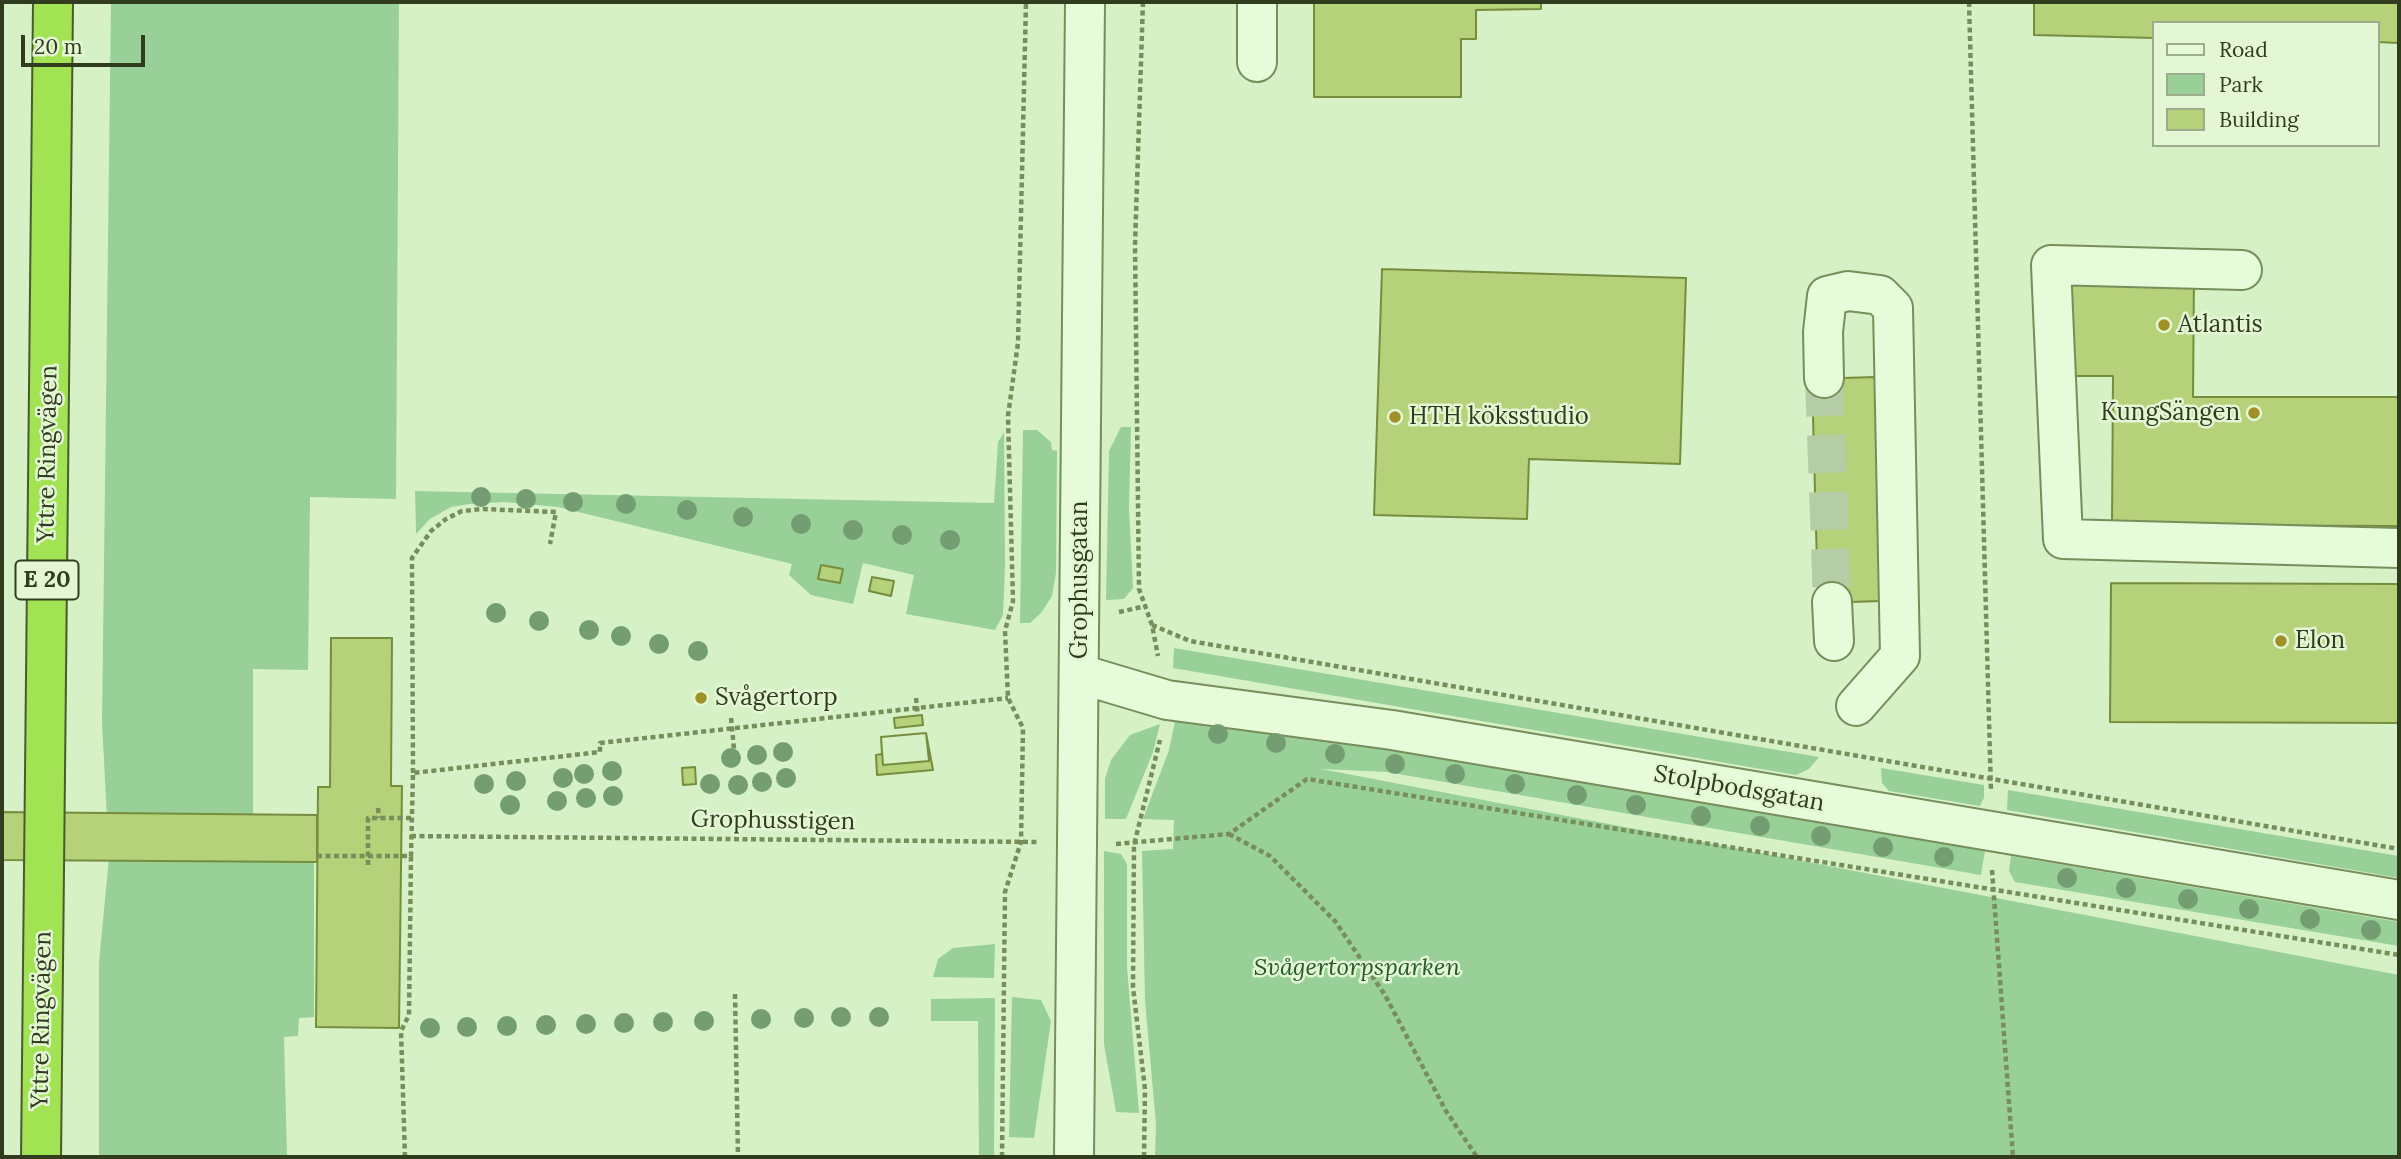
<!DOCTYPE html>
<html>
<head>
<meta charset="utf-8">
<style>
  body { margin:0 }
  #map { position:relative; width:2401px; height:1159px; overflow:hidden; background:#d6f1c5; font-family:Lora,serif }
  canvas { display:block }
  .frame { position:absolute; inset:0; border:4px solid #313c1e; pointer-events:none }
  .legend { position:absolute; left:2152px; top:21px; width:228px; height:126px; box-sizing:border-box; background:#e3f7d5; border:2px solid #9cac8c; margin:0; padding:9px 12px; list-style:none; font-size:21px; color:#313c1e }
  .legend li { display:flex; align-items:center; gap:14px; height:35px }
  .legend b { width:35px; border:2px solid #9cac8c }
  .scale { position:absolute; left:21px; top:35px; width:124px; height:32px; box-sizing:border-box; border:4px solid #313c1e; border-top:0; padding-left:9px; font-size:21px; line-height:24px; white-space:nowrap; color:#313c1e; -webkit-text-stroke:5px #e3f7d5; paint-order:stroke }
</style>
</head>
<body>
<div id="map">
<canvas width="2401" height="1159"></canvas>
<div class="frame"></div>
<ul class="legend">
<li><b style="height:9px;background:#e6fbd9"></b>Road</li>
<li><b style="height:19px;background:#98d098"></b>Park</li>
<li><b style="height:19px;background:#b5d179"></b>Building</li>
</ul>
<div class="scale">20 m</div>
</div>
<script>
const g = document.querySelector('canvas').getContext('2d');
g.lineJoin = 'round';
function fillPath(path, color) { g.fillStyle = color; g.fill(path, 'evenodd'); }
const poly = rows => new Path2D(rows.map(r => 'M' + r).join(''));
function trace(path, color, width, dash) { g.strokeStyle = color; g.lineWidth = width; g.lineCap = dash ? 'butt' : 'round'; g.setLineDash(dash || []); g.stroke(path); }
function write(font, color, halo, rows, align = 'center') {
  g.font = font + ' Lora,serif'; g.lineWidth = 5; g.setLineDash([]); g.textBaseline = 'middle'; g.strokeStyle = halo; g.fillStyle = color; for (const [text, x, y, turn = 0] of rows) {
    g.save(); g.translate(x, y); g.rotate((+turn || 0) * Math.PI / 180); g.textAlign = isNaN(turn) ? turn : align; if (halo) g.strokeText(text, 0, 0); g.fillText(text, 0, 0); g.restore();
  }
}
fillPath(poly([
  [111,2,399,2,396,499,310,497,308,670,253,669,253,860,314,862,314,1017,299,1018,298,1036,284,1037,287,1157,99,1157,99,962,109,858,102,722],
  [1121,427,1131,427,1129,508,1133,588,1124,599,1106,600,1109,451],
  [1023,430,1037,430,1051,442,1052,450,1057,451,1056,573,1052,596,1041,613,1030,623,1020,623],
  [1004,432,1005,567,1003,615,995,630,906,614,914,575,863,563,853,604,811,595,789,575,792,564,558,507,504,502,469,504,451,507,430,519,416,534,415,491,994,503,998,442],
  [1174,648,1819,757,1809,769,1796,775,1173,668],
  [1176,717,1204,718,1985,851,1981,875,1387,772,1321,769,2399,975,2399,1157,1155,1157,1156,1124,1145,1000,1142,851,1173,849,1174,820,1143,819,1169,750],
  [1160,724,1153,752,1126,819,1105,819,1105,779,1111,760,1130,735],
  [1881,768,1984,785,1984,798,1980,806,1889,791,1882,783],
  [2008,790,2399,856,2399,878,2007,810],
  [1104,851,1121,854,1127,864,1127,967,1139,1113,1116,1112,1104,1044],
  [2011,856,2399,922,2399,946,2015,882,2009,871],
  [995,944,994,978,933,977,938,959,953,948],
  [1012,997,1041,1000,1051,1021,1034,1138,1009,1137],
  [995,998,994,1157,979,1157,978,1021,931,1021,931,999]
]), '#98d098');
const building = poly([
  [1314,2,1541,2,1541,9,1476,10,1476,39,1461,39,1461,97,1314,97,1314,2],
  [2034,2,2399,2,2399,43,2378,42,2378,23,2154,23,2154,38,2034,35,2034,2],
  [1382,269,1686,278,1680,464,1529,459,1527,519,1374,515,1382,269],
  [2060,275,2194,275,2193,397,2399,397,2399,526,2112,525,2113,376,2059,376,2060,275],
  [1875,377,1881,601,1818,603,1812,379,1875,377],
  [821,565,843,569,840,583,818,579,821,565],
  [872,577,894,581,891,596,869,591,872,577],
  [2111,583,2399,584,2399,723,2110,722,2111,583],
  [331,638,392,638,391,786,402,786,399,1028,316,1027,318,787,330,787,331,638],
  [922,715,923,725,895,728,894,718,922,715],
  [926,733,929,761,883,765,881,737,926,733],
  [926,733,933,770,877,775,876,755,882,754,881,737,926,733],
  [695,767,696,784,683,785,682,768,695,767],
  [2,812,317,815,317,862,2,860,2,812]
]);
fillPath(building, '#b5d179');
trace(building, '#768d3e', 2);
trace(poly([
  [1824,378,1832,602]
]), '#b5cda4', 38, [38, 19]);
const minor = poly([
  [1257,62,1257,2],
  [2242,270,2051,265,2063,539,2399,548],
  [1824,378,1823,332,1827,296,1848,291,1880,295,1893,308,1900,656,1856,706],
  [1832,602,1834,641],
  [1080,674,1167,700,1392,730,2399,900],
  [1074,1157,1085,2]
]);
const highway = poly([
  [41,1157,53,2]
]);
trace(minor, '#778d5a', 42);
trace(highway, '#4a5a2e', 42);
trace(poly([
  [1143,2,1135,245,1139,589,1152,625,1158,656],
  [1969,2,1991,792],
  [1119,612,1146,606],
  [1152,625,1190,641,2399,849],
  [916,698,918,716],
  [731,718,734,749],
  [413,773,412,558,431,531,446,519,462,511,483,509,556,512,550,544],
  [378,808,379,818],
  [1229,834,1270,856,1335,921,1385,995,1446,1111,1477,1157],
  [411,836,1037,842],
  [1116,844,1229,834,1307,779,2399,955],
  [317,856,411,856,413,773,600,752,600,743,1008,698],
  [368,865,368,818,412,818],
  [1992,870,2013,1157],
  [735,994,738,1157],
  [405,1157,401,1031,409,1015,411,856],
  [1002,1157,1005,892,1021,842,1023,728,1008,698,1005,631,1013,601,1008,416,1018,343,1026,2],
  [1144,1157,1145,1089,1133,987,1134,845,1160,740]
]), '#778d5a', 4.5, [5, 3.5]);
trace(minor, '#e6fbd9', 38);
trace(highway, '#a1e352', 38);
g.fillStyle = '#749e71';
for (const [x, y] of [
  [481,497],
  [526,499],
  [573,502],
  [626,504],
  [687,510],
  [743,517],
  [801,524],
  [853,530],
  [902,535],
  [950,540],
  [496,613],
  [539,621],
  [589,630],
  [621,636],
  [659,644],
  [698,651],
  [1218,734],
  [1276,743],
  [783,752],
  [1335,754],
  [757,755],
  [731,758],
  [1395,764],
  [612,771],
  [584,774],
  [1455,774],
  [563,778],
  [786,778],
  [516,781],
  [762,782],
  [484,784],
  [710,784],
  [1515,784],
  [738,785],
  [1577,795],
  [613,796],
  [586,798],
  [557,801],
  [510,805],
  [1636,805],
  [1701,816],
  [1760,826],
  [1821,836],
  [1883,847],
  [1944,857],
  [2067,878],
  [2126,888],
  [2188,899],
  [2249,909],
  [2310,919],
  [2371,930],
  [841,1017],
  [879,1017],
  [804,1018],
  [761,1019],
  [704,1021],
  [663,1022],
  [624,1023],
  [586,1024],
  [546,1025],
  [507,1026],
  [467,1027],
  [430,1028]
]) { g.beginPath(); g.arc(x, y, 10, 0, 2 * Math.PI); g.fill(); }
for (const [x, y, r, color] of [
  [2164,325,7,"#9f9126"],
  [2254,413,7,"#9f9126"],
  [1395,417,7,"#9f9126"],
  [2281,641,7,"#9f9126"],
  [701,698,7,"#9f9126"]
]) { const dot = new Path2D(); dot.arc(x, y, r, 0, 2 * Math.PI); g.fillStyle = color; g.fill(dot); trace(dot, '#e3f7d5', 2.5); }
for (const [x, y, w] of [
  [47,580,63]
]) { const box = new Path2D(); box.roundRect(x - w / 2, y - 19.5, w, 39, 5); g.fillStyle = '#e3f7d5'; g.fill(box); trace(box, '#313c1e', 2); }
write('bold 23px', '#313c1e', null, [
  ["E 20",47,580]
]);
write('24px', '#313c1e', '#e3f7d5', [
  ["Atlantis",2178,325],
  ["KungSängen",2240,413,"right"],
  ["HTH köksstudio",1409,417],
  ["Elon",2295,641],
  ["Svågertorp",715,698]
], 'left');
write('24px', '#313c1e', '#e3f7d5', [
  ["Yttre Ringvägen",48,454,-89],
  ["Grophusgatan",1080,580,-90],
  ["Stolpbodsgatan",1739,789,10],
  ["Grophusstigen",773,821,1],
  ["Yttre Ringvägen",42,1020,-89]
]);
write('italic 24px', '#245a2c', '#e3f7d5', [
  ["Svågertorpsparken",1357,968]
]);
</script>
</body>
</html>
